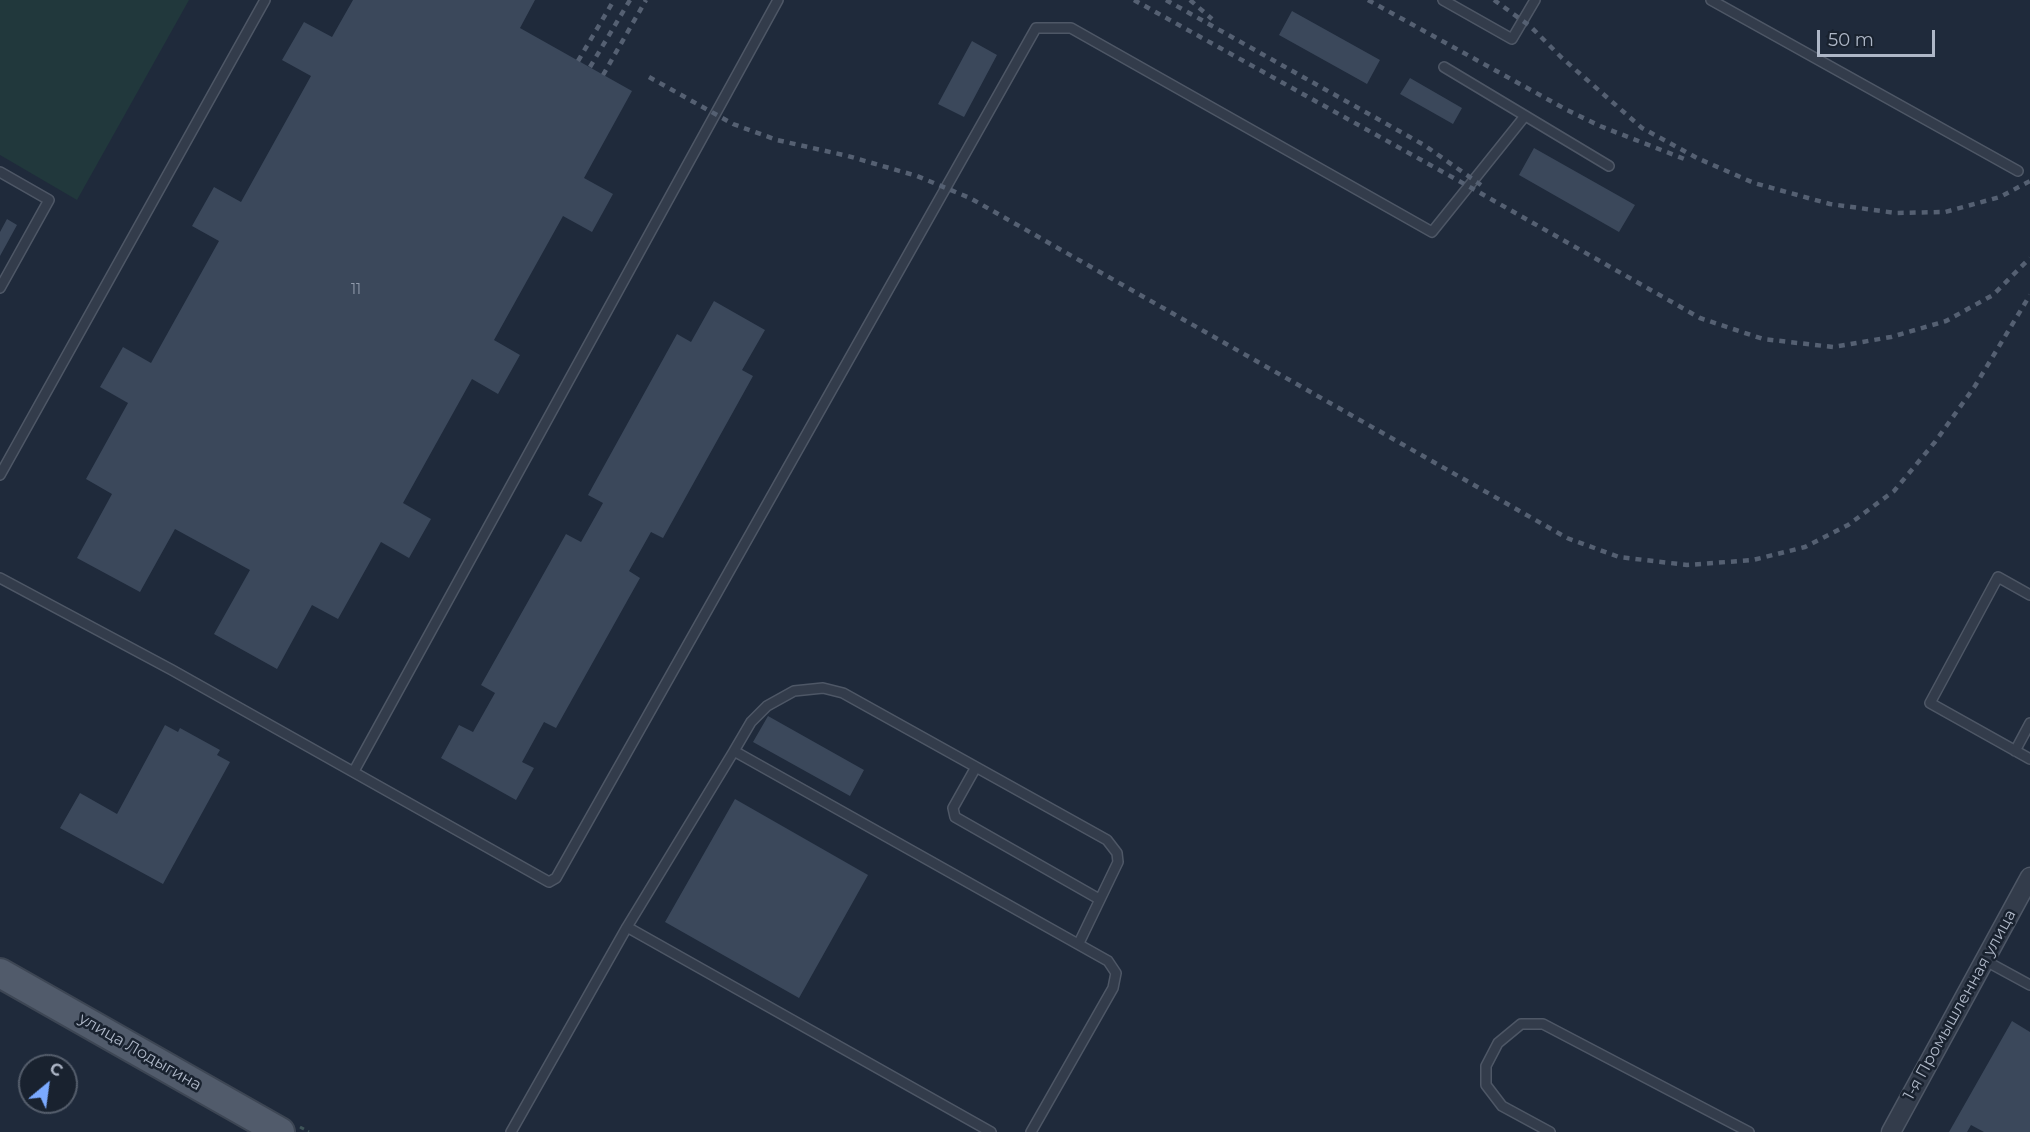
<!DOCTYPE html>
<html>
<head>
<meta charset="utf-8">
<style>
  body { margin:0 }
  #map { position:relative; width:2030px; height:1132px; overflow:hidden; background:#1f2a3b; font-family:Montserrat,sans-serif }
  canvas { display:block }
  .north { position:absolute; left:18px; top:1054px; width:60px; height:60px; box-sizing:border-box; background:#19222f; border:2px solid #555e6c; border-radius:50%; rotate:29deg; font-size:16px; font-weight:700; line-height:24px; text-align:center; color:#aeb7c7 }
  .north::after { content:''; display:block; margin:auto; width:21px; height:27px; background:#7baaff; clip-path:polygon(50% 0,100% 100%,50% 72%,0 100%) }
  .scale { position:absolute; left:1817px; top:30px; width:118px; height:27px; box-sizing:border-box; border:3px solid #aeb7c7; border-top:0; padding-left:8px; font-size:18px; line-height:21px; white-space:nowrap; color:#aeb7c7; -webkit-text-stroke:4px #19222f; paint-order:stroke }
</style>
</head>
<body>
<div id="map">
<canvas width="2030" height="1132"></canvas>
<div class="north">С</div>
<div class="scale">50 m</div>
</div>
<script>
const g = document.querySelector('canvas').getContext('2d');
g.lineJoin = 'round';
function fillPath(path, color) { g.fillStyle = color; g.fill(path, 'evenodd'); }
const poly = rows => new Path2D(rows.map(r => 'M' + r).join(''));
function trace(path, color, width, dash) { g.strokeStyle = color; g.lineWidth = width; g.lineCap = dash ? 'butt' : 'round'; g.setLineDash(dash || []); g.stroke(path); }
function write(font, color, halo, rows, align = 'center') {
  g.font = font + ' Montserrat,sans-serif'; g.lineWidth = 5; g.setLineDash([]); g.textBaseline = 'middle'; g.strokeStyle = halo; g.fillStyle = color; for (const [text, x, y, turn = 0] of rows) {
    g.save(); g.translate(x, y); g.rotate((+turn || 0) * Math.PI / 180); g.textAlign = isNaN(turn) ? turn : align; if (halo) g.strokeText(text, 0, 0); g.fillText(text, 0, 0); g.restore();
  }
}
fillPath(poly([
  [0,0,189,0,77,200,0,155]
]), '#21383c');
fillPath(poly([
  [353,0,535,0,520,28,632,91,584,178,613,194,592,232,563,216,494,340,520,355,498,394,472,379,403,503,431,519,409,558,381,542,338,619,312,605,277,669,214,634,250,570,175,529,140,592,77,558,112,494,86,479,128,403,100,387,123,347,151,363,219,241,192,226,214,187,241,202,311,76,282,60,304,22,332,37],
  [1292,11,1380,60,1367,84,1279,35],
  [972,41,997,55,964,117,938,104],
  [1410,78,1462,108,1453,124,1400,94],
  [1534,148,1635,205,1619,232,1519,175],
  [7,219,17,225,0,256,0,232],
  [714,301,765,330,742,370,753,376,663,538,651,532,629,571,640,578,556,728,544,722,522,762,534,768,516,800,441,758,459,725,473,732,495,693,481,685,566,534,581,542,603,503,588,495,677,334,691,342],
  [768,716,864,770,850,796,753,742],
  [165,725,178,732,180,728,220,750,217,755,230,762,163,884,60,828,80,793,117,814],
  [735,799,868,875,799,998,665,922],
  [2012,1021,2030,1032,2030,1132,1984,1132,1971,1125,1967,1132,1949,1132]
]), '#3b485b');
const lane = poly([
  [1443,0,1512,39,1535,0],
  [1711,0,2018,171],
  [1444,67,1609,166],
  [0,172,49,200,0,288],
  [0,475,265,0],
  [0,578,172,670,549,882,556,878,1036,28,1071,28,1432,232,1525,116],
  [2030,595,1998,577,1930,703,2030,759],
  [734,751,751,722,767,706,794,691,823,688,843,693,1107,840,1117,853,1118,862,1079,943],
  [2015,751,2030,723],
  [976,767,953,808,955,817,1099,899],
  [354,771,778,0],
  [627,927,991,1132],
  [1984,960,2030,985],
  [511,1132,627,927,734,751,1108,961,1116,973,1113,988,1031,1132],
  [1550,1132,1502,1106,1486,1085,1486,1066,1498,1043,1521,1024,1543,1024,1749,1132]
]);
const street = poly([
  [1891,1132,2030,877]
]);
const primary = poly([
  [0,973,280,1132]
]);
trace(lane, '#4e5766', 12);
trace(street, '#4e5766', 21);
trace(primary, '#3d4654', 32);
trace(poly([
  [300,1127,309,1132]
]), '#3f5559', 3, [4.5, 4.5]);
trace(lane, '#333c4b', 9);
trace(street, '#333c4b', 18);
trace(primary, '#515b6b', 28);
trace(poly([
  [1134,0,1468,186,1700,318,1763,339,1833,347,1891,337,1946,321,1993,295,2030,258],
  [1166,0,1424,145,1481,185],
  [1190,0,1212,19],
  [1368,0,1567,110,1600,126,1687,160],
  [1494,0,1530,26,1562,58,1642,128,1697,158,1754,183,1830,204,1896,213,1945,212,2000,197,2030,181],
  [578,61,614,0],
  [590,67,630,0],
  [603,75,646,0],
  [649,77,733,124,777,140,848,156,917,176,970,198,1567,538,1619,557,1687,565,1753,560,1805,547,1848,525,1894,491,1935,442,1975,386,2030,295]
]), '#556072', 4.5, [6, 6]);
write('14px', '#919bac', null, [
  ["11",356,290]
]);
write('16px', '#aeb7c7', '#19222f', [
  ["1-я Промышленная улица",1960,1005,-61],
  ["улица Лодыгина",140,1052,30]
]);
</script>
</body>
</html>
